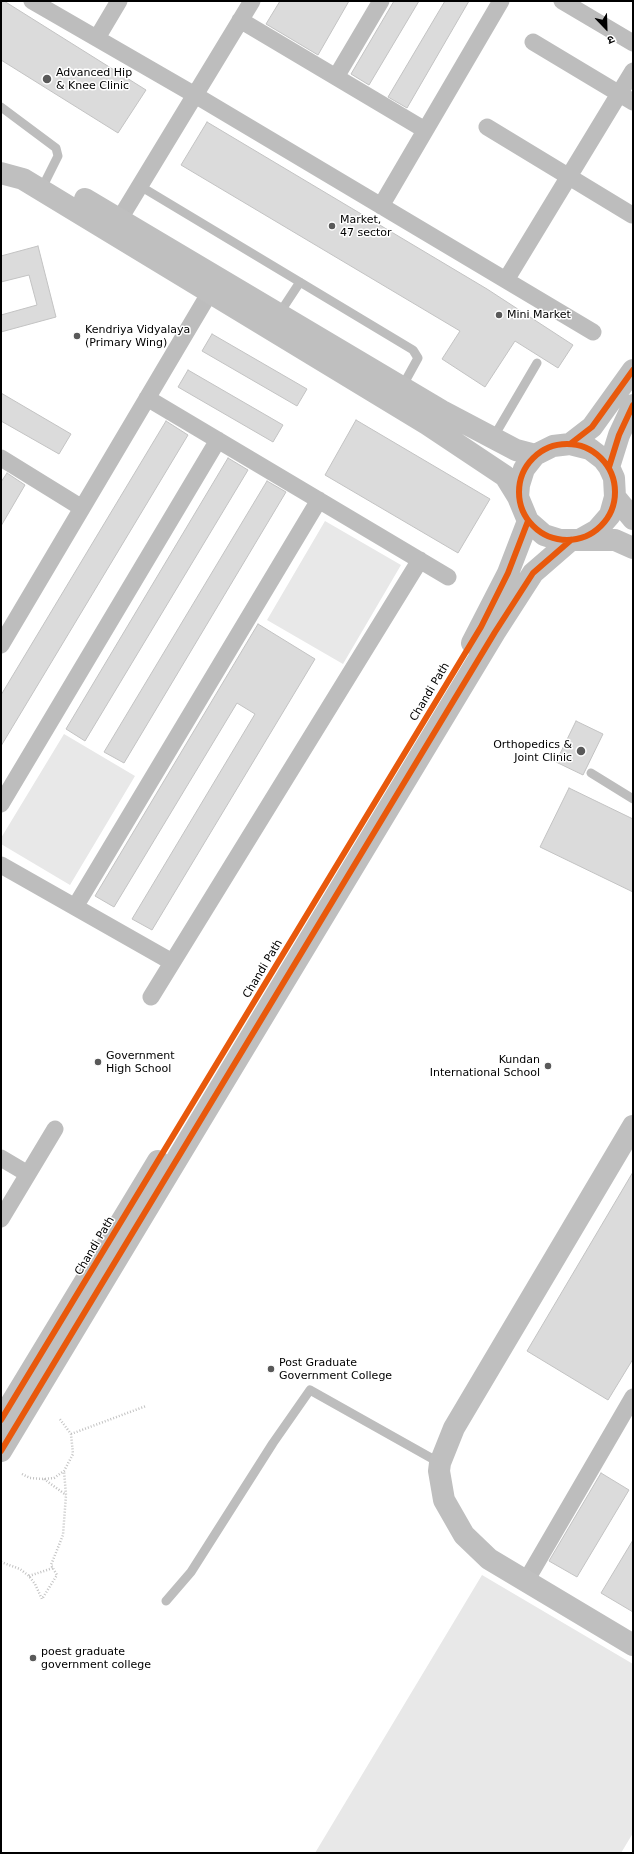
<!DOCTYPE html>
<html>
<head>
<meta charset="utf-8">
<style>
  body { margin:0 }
  #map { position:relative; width:634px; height:1854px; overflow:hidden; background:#fff; font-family:"DejaVu Sans","Noto Sans Devanagari",sans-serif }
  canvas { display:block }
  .frame { position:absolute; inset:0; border:2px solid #000; pointer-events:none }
  .north { position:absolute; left:586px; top:8px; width:40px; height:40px; -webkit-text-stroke:3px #fff; paint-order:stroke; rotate:157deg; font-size:11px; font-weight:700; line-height:16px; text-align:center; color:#000 }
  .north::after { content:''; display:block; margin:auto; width:14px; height:18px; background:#000; clip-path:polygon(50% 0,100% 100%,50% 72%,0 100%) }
</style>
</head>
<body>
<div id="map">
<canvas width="634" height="1854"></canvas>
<div class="frame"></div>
<div class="north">उ</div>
</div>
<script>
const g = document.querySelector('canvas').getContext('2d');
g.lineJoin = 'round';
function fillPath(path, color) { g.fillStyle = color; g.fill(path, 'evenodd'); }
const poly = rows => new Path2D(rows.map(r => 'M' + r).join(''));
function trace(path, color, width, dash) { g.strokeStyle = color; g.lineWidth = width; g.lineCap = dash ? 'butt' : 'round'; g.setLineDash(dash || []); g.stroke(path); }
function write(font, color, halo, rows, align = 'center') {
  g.font = font + ' "DejaVu Sans",sans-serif'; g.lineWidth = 3; g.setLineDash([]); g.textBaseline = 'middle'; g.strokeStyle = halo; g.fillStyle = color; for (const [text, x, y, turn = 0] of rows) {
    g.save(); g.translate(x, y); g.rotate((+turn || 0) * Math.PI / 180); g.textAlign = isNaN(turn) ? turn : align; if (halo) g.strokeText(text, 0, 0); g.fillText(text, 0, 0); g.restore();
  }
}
fillPath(poly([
  [325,521,401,565,343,664,267,620],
  [64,734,135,776,70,885,1,844,1,838],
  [482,1575,633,1664,633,1833,621,1853,315,1853]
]), '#e8e8e8');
const building = poly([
  [1,1,4,1,146,90,118,133,1,60,1,1],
  [280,1,349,1,318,55,266,24,280,1],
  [394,1,419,1,369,85,351,74,394,1],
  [445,1,469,1,407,108,388,97,445,1],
  [207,122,487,289,573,345,558,368,515,341,485,387,442,359,460,331,181,165,207,122],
  [38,246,56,317,1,332,1,315,37,305,29,275,1,282,1,256,38,246],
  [212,334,307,389,297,406,202,351,212,334],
  [188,370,283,425,273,442,178,387,188,370],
  [1,393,71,434,59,454,1,421,1,393],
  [356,420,490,499,458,553,325,475,356,420],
  [166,421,188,435,1,746,1,695,166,421],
  [228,458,248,470,85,741,66,729,228,458],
  [7,473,25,485,1,526,1,482,7,473],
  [267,481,286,492,124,763,104,752,267,481],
  [258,624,315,659,152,930,132,919,255,714,237,703,114,907,95,896,258,624],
  [576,721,603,734,583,775,556,762,576,721],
  [569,788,633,819,633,892,540,847,569,788],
  [633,1172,633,1359,608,1400,527,1351,633,1172],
  [601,1473,629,1490,577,1577,549,1561,601,1473],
  [633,1540,633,1612,601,1593,633,1540]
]);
fillPath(building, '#dbdbdb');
trace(building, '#c3c3c3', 1);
trace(poly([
  [71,1434,146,1406],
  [22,1474,30,1478,44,1479,54,1478,64,1471,73,1454,71,1434,59,1418],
  [44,1479,66,1495],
  [1,1562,20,1569,29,1576,35,1584,42,1599,57,1575,51,1565,63,1535,66,1495,64,1471],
  [29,1576,53,1568]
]), '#c2c2c2', 2.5, [1, 2]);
trace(poly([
  [1,107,56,148,58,156,41,190],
  [140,186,413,350,418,358,402,387],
  [279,314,300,282],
  [493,438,537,363],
  [591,773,633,799],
  [166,1601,191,1572,273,1443,310,1390,440,1463]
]), '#bdbdbd', 9);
trace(poly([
  [32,1,195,95,593,332],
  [562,1,633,43],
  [240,20,425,130],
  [97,38,119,1],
  [533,42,633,102],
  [336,77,381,1],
  [487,127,632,215],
  [381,206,501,1],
  [113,230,252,1],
  [506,280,633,71],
  [147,398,448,577],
  [1,458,82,508],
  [1,645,216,282],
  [1,804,218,440],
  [1,865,172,962],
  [75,907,319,500],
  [151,997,420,560],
  [1,1158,28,1174],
  [1,1219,55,1129],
  [526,1581,633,1397]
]), '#bdbdbd', 17);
trace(poly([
  [1,173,23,179,427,424,505,476,518,497,528,521,544,535,560,540,615,540,633,548],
  [85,199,442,411,516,450,535,455],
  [570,444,592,427,633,370],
  [609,467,619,435,633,405],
  [518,497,519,485,524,469,535,455,553,446,570,444,590,449,603,459,609,467,614,478,615,497,610,515,597,530,581,539],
  [615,497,633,519],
  [472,643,508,573,528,521],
  [633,1126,454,1428,440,1463,439,1471,444,1500,464,1535,489,1559,633,1645],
  [1,1420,158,1161],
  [1,1451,495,632,533,573,571,540]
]), '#bfbfbf', 22);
trace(poly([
  '519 492a48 48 0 1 1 96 0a48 48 0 1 1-96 0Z',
  [570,444,592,427,633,370],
  [609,467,619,435,633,405],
  [1,1420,481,627,508,573,528,521],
  [1,1451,495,632,533,573,571,540]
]), '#e8590c', 6);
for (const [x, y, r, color] of [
  [47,79,5,"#595959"],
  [332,226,4,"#595959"],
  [499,315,4,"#595959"],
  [77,336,4,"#595959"],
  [581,751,5,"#595959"],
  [98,1062,4,"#595959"],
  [548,1066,4,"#595959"],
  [271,1369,4,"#595959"],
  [33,1658,4,"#595959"]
]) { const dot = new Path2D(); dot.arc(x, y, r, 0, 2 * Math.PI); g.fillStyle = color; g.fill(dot); trace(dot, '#fff', 1.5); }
write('11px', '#000', '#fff', [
  ["Advanced Hip",56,73],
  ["& Knee Clinic",56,86],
  ["Market,",340,220],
  ["47 sector",340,233],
  ["Mini Market",507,315],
  ["Kendriya Vidyalaya",85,330],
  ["(Primary Wing)",85,343],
  ["Orthopedics &",572,745,"right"],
  ["Joint Clinic",572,758,"right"],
  ["Government",106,1056],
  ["High School",106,1069],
  ["Kundan",540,1060,"right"],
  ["International School",540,1073,"right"],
  ["Post Graduate",279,1363],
  ["Government College",279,1376],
  ["poest graduate",41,1652],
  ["government college",41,1665]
], 'left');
write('11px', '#000', '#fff', [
  ["Chandi Path",430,692,-59],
  ["Chandi Path",263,969,-59],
  ["Chandi Path",95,1246,-59]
]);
</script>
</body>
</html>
